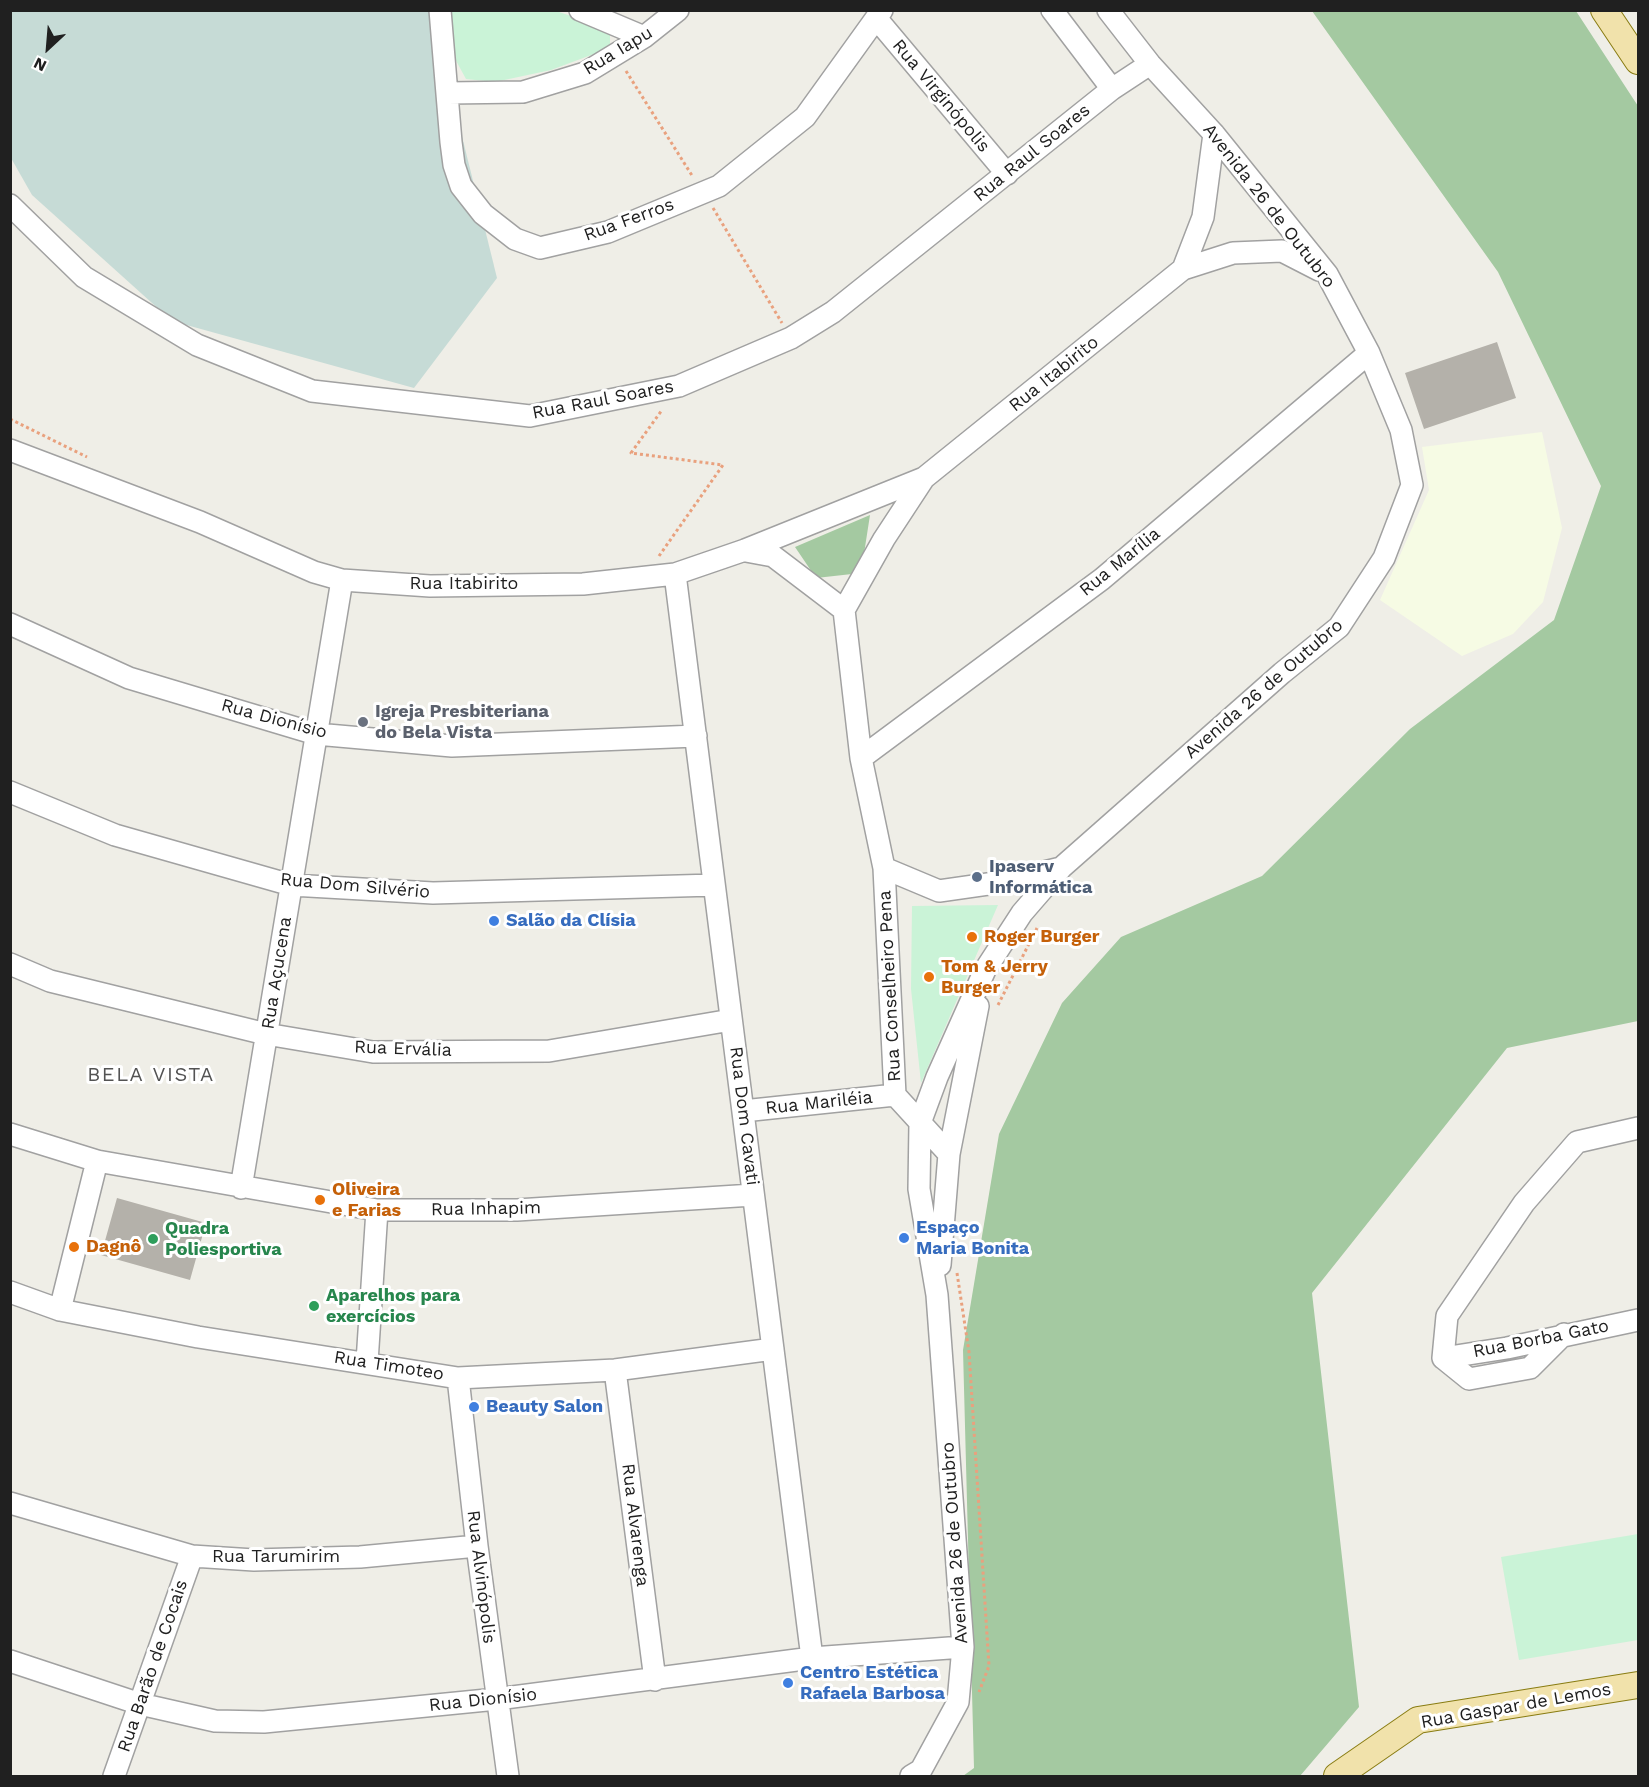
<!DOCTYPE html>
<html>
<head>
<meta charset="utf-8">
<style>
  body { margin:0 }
  #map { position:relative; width:1649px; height:1787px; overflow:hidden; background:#efeee7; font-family:"Work Sans",sans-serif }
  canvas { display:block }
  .frame { position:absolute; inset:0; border:12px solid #202020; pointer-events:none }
  .north { position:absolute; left:18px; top:18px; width:60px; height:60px; -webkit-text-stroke:4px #fff; paint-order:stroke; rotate:206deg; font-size:16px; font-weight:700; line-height:24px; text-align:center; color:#202020 }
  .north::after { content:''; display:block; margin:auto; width:21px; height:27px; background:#202020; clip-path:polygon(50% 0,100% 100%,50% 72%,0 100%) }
</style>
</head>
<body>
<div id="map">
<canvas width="1649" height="1787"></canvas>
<div class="frame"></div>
<div class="north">N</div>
</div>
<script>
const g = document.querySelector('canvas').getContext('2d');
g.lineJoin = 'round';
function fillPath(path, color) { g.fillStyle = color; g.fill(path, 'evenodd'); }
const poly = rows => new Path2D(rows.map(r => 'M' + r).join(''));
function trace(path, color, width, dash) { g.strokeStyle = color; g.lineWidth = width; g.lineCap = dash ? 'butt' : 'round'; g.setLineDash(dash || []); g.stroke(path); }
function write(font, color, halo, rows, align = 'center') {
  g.font = font + ' "Work Sans",sans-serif'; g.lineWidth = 6; g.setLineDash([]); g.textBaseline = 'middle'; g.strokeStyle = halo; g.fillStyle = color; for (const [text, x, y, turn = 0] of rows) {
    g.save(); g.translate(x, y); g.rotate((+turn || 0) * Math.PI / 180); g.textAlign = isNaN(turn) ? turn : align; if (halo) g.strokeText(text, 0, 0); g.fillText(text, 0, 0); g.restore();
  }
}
fillPath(poly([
  [1542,432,1562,528,1543,602,1513,634,1462,656,1380,600,1429,490,1422,447]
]), '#f6fbe4');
fillPath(poly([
  [1312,11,1576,11,1638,106,1638,1021,1507,1048,1312,1293,1359,1707,1300,1776,963,1776,974,1768,963,1350,999,1134,1062,1003,1121,937,1262,876,1410,729,1554,620,1601,486,1498,272],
  [870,515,861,573,816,578,795,547]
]), '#a4c9a1');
fillPath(poly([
  [10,11,431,11,497,278,414,388,172,321,32,195,11,158]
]), '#c6dbd6');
fillPath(poly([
  [449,11,556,11,595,24,610,35,610,48,551,70,495,82,466,79,454,57],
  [998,905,921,1083,911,989,912,906],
  [1638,1534,1638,1640,1519,1660,1501,1557]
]), '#caf3d7');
fillPath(poly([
  [1497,342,1516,398,1424,429,1405,373],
  [117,1198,206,1223,190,1280,101,1255]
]), '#b4b1aa');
const minor = poly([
  [440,10,451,142,454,165,461,186,483,214,515,239,540,248,608,232,719,186,805,117,882,10],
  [580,10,644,37],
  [1052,10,1112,89],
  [876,18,1007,174],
  [448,93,523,92,585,73,644,37,678,10],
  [10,205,84,277,197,345,312,391,530,416,679,386,791,338,833,312,1112,89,1150,64],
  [1183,269,1203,217,1214,134],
  [10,450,200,522,314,572,342,580,430,586,583,584,675,574,745,550,924,478,1183,269,1233,253,1282,251,1319,270],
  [746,551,773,556,844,610,861,758,884,868,895,1095,949,1154],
  [675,574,812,1658],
  [844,610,884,539,924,478],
  [10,624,129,678,316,734,452,746,696,736],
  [861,758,1102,579,1369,353],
  [10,792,115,835,291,885,433,893,714,885],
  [884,868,939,891,1002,882,1061,868],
  [10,964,50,981,266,1034,373,1052,549,1051,731,1020],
  [743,1111,895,1095],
  [10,1134,97,1161,377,1210,517,1210,753,1195],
  [241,1188,342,580],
  [940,1265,949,1154,978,1006],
  [10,1292,60,1310,198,1337,458,1378,615,1370,773,1349],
  [60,1310,97,1161],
  [1443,1358,1447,1316,1524,1203,1577,1142,1638,1128],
  [1443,1358,1507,1348,1638,1320],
  [1443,1358,1469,1379,1530,1368,1564,1334],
  [367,1362,377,1210],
  [615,1370,655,1680],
  [458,1378,477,1546,508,1776],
  [10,1503,192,1556,254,1560,360,1557,477,1546],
  [10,1661,140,1704,215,1721,264,1722,497,1699,812,1658,963,1647],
  [114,1776,192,1556],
  [911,1776,921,1770,958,1702,963,1647,937,1295,919,1189,920,1123,937,1077,985,970,1022,913,1061,868,1282,673,1339,627,1384,558,1412,485,1401,430,1369,353,1327,274,1214,134,1150,64,1108,10]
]);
const major = poly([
  [1604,10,1638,61],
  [1337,1776,1418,1720,1638,1685]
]);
trace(minor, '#a1a1a1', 24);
trace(major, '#897c12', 28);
trace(poly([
  [626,71,693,177],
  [713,208,782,323],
  [10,419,87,457],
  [659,556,723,465,631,453,662,410],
  [998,1005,1037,928],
  [957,1273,969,1352,989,1666,979,1692]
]), '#e9a17e', 3, [3, 3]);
trace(minor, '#fff', 21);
trace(major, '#f1e2ab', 26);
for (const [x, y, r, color] of [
  [363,722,6,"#6b7280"],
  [977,877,6,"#5c6f8a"],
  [494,921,6,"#3f7fe0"],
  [972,937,6,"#e8710a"],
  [929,977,6,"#e8710a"],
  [320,1200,6,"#e8710a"],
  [904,1238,6,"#3f7fe0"],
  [153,1239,6,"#2e9e5b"],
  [74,1247,6,"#e8710a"],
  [314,1306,6,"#2e9e5b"],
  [474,1407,6,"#3f7fe0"],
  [788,1683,6,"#3f7fe0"]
]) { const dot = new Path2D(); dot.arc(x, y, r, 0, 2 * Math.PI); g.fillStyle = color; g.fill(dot); trace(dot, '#fff', 2); }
write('18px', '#202020', '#fff', [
  ["Rua Iapu",618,51,-31],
  ["Rua Virginópolis",941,96,50],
  ["Rua Raul Soares",1032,153,-39],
  ["Avenida 26 de Outubro",1269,206,52],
  ["Rua Ferros",629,220,-20],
  ["Rua Itabirito",1054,374,-39],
  ["Rua Raul Soares",603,400,-11],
  ["Rua Marília",1120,562,-39],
  ["Rua Itabirito",464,584],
  ["Avenida 26 de Outubro",1264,689,-41],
  ["Rua Dionísio",274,719,15],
  ["Rua Dom Silvério",355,886,5],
  ["Rua Açucena",277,973,-81],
  ["Rua Conselheiro Pena",890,986,-93],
  ["Rua Ervália",403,1049,2],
  ["Rua Mariléia",819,1103,-6],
  ["Rua Dom Cavati",744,1116,83],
  ["Rua Inhapim",486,1209,-1],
  ["Rua Borba Gato",1541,1339,-11],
  ["Rua Timoteo",389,1366,9],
  ["Rua Alvarenga",635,1525,83],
  ["Avenida 26 de Outubro",955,1543,-94],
  ["Rua Tarumirim",276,1557],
  ["Rua Alvinópolis",481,1577,83],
  ["Rua Barão de Cocais",153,1666,-71],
  ["Rua Dionísio",483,1700,-6],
  ["Rua Gaspar de Lemos",1516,1706,-10]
]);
write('bold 18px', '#5b616d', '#fff', [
  ["Igreja Presbiteriana",375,712],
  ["do Bela Vista",375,733]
], 'left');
write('bold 18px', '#4e5e75', '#fff', [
  ["Ipaserv",989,867],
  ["Informática",989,888]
], 'left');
write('bold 18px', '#366cbe', '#fff', [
  ["Salão da Clísia",506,921],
  ["Espaço",916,1228],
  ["Maria Bonita",916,1249],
  ["Beauty Salon",486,1407],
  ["Centro Estética",800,1673],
  ["Rafaela Barbosa",800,1694]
], 'left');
write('bold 18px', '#c56008', '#fff', [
  ["Roger Burger",984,937],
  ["Tom & Jerry",941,967],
  ["Burger",941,988],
  ["Oliveira",332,1190],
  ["e Farias",332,1211],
  ["Dagnô",86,1247]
], 'left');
write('bold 18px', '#27864d', '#fff', [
  ["Quadra",165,1229],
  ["Poliesportiva",165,1250],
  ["Aparelhos para",326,1296],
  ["exercícios",326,1317]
], 'left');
g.letterSpacing = '1.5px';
write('20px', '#535353', '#fff', [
  ["BELA VISTA",151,1075]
]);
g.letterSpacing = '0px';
</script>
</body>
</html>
